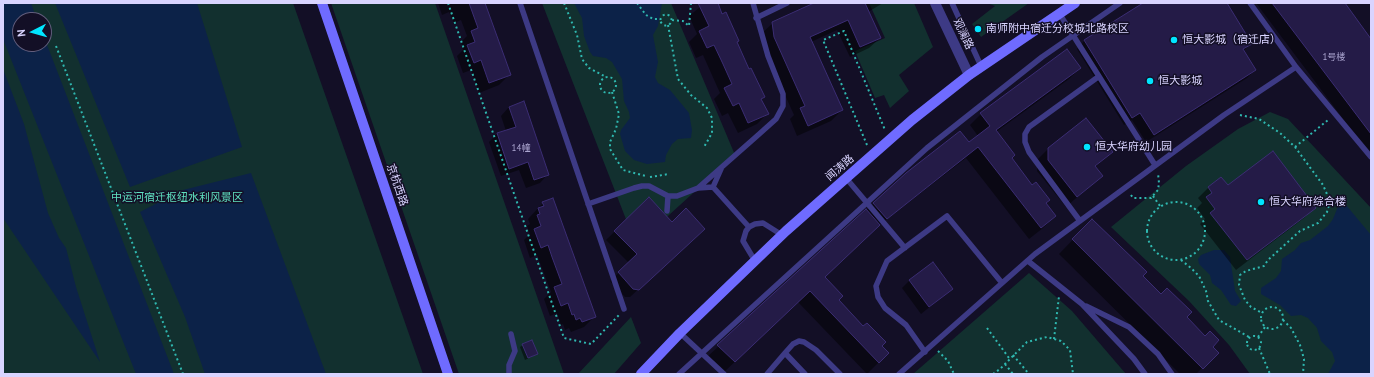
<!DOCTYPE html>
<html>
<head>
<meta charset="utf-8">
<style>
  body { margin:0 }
  #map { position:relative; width:1374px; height:377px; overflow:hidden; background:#130f26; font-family:"PT Sans",sans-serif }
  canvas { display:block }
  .frame { position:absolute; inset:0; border:4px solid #d9d4ff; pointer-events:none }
  .north { position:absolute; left:12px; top:12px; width:40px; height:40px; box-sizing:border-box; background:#130f26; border:1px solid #625e7d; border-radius:50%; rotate:264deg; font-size:11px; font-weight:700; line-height:16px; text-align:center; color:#d9d4ff }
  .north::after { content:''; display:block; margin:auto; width:14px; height:18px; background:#00e5ff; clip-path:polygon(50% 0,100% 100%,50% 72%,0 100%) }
</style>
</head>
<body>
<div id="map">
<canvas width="1374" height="377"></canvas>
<div class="frame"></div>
<div class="north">N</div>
</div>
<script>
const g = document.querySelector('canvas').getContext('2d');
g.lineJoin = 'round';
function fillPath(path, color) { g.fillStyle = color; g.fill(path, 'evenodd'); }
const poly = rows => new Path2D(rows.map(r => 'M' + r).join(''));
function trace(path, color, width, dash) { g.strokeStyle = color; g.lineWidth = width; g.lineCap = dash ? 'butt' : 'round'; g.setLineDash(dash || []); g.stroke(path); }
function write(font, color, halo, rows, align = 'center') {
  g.font = font + ' "PT Sans","Noto Sans SC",sans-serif'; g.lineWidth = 3; g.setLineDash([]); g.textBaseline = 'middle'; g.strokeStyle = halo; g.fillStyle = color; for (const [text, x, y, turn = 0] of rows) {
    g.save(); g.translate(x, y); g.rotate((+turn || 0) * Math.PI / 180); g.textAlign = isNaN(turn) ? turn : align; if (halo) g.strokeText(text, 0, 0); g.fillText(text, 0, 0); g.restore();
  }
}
fillPath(poly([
  [3,3,293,3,423,374,3,374],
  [20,20,44,20,44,44,20,44],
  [331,3,435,3,564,374,459,374],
  [542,3,671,3,735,155,636,245],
  [869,3,914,3,933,47,899,75,909,91,890,108,884,95,875,98,855,51,885,38],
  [987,3,1029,3,981,37,972,24,995,6],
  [1270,112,1288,119,1371,208,1371,374,1250,374,1229,345,1189,301,1111,227,1186,166,1238,129],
  [1029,273,1072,311,1126,374,913,374],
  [631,317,641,343,614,374,578,374]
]), '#12302f');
fillPath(poly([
  [3,3,31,3,37,20,20,20,20,44,44,44,44,37,174,374,136,374,3,39],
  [55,3,197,3,242,147,130,187],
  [574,3,662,3,658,26,653,35,658,62,655,77,658,83,670,90,689,113,692,130,691,138,678,139,672,144,666,155,665,162,647,164,634,160,625,151,620,134,621,130,630,118,629,112,624,101,622,79,612,62,606,58,593,56,590,52,584,36,582,18],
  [3,69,24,124,48,213,59,238,66,248,76,287,100,362,3,218],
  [251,173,326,374,205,374,185,317,140,212,183,190],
  [1341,199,1371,235,1371,374,1328,374,1335,361,1332,352,1321,341,1317,328,1308,318,1301,315,1291,316,1280,305,1261,294,1261,288,1276,278,1281,271,1282,259,1295,250,1301,243,1310,240,1328,226,1333,219],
  [1214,250,1224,250,1230,257,1235,291,1241,301,1236,306,1231,305,1221,290,1212,283,1210,275,1199,264,1198,259,1201,255]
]), '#0c2248');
fillPath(poly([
  [438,3,484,3,510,74,499,85,479,93,471,70,463,73,457,56,463,50,461,42,467,36,461,20,454,23,449,12,442,15],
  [705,3,716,3,748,71,764,97,761,100,767,114,757,124,738,133,728,113,722,116,714,99,720,93,703,55,696,58,689,42,697,34,689,16],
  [816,3,883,3,868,12,880,38,869,48,850,57,837,30,811,42,842,110,831,121,797,136,790,119,794,115,764,48,762,33,773,23],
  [1145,3,1226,3,1251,44,1243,51,1255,70,1247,78,1146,142,1132,120,1124,125,1077,49,1084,41],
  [1256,3,1344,3,1371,41,1371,156],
  [1080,68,1069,79,996,132,1011,159,1055,216,1043,228,1029,239,966,158,874,229,824,277,837,300,888,353,867,374,798,302,723,373,707,357,907,173,969,143,978,136,970,125,981,114],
  [509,107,548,174,540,183,526,188,519,170,501,176,489,142,497,134,506,131,501,116],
  [1049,148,1111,152,1094,168,1101,176,1066,207,1037,171,1038,159],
  [1209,187,1227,187,1314,208,1304,218,1236,270,1200,224,1205,219,1197,208,1202,203,1198,198],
  [649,198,672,223,695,237,630,297,625,297,610,281,629,263,606,240],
  [543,203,595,316,584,327,571,332,569,328,565,330,563,324,561,325,557,313,550,316,544,299,551,292,537,255,530,258,524,240,530,234,527,226,530,224,528,219],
  [1092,220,1142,276,1185,317,1217,353,1196,374,1180,374,1059,254],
  [910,280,952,289,921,314,902,288],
  [523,345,537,354,525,360,520,347]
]), '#0007');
const building = poly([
  [469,3,485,3,511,75,489,83,481,60,474,63,467,45,475,42,471,31,478,28,469,3],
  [698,3,718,3,722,14,726,12,739,41,737,42,749,69,751,68,765,97,761,99,769,114,748,123,739,103,733,106,724,88,732,84,723,64,714,45,707,48,699,31,709,26,698,3],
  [814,3,865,3,881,38,860,47,848,20,810,37,843,110,808,126,800,108,805,106,774,37,772,22,814,3],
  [1143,3,1227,3,1252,44,1243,49,1256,70,1154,135,1140,113,1132,118,1084,40,1143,3],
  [1272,3,1345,3,1371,39,1371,134,1272,3],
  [1067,49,1081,68,996,130,1015,155,1012,158,1032,185,1036,182,1050,200,1046,203,1056,216,1041,228,978,147,887,219,873,203,906,173,960,131,969,142,990,126,980,113,1067,49],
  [524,101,549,175,534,180,528,162,509,169,497,133,516,127,509,107,524,101],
  [1086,118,1113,152,1095,166,1103,176,1077,197,1048,160,1048,148,1086,118],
  [1273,151,1316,208,1247,260,1210,213,1215,209,1206,197,1212,193,1208,187,1221,177,1228,185,1273,151],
  [649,197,672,222,686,208,705,229,639,290,633,289,618,272,637,254,614,231,649,197],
  [553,198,596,317,582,322,580,318,576,320,574,314,572,315,568,303,561,306,554,287,562,284,552,257,548,245,541,248,534,229,541,226,537,215,540,214,538,208,544,206,542,202,553,198],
  [866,209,880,225,825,277,843,296,839,300,863,326,867,323,886,342,882,346,889,353,879,363,810,291,735,362,717,345,866,209],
  [1092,219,1147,272,1143,276,1161,294,1167,288,1192,312,1187,317,1205,336,1210,331,1219,340,1213,347,1219,353,1203,369,1072,239,1092,219],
  [933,262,953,289,929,307,909,280,933,262],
  [532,340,538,354,528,358,522,344,532,340]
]);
fillPath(building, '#241b47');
trace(building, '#3b2d73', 1);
trace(poly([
  [448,3,564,338,591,344,619,315],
  [564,3,577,35,582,59,589,68,606,77],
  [626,3,637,3],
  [637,3,646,15,653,19,660,19],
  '660.5 20a5.5 5.5 0 1 1 11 0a5.5 5.5 0 1 1-11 0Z',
  [672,20,683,21,689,26,691,3],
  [668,25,678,79,691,95,707,108,712,118,712,133,704,147],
  [56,46,183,374],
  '600 85a8 8 0 1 1 16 0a8 8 0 1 1-16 0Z',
  [612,92,619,114,616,129,610,142,610,149,623,170,646,176],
  [1240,115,1259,119,1280,133,1295,147,1323,185,1330,201,1327,212,1318,223,1300,231,1268,260,1264,266,1246,271,1240,275,1239,285,1245,300,1251,307,1262,313],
  [867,145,823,40,844,31,885,130],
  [1295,147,1328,120],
  [650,177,669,174],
  [1131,195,1133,198,1151,198,1158,190,1159,183,1158,173],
  [1153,196,1160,206],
  '1147 231a29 29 0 1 1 58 0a29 29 0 1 1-58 0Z',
  [1181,260,1191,268,1199,276,1206,291,1208,301,1219,320,1249,337],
  '1261 318a11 11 0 1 1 22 0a11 11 0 1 1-22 0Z',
  [1283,320,1291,328,1300,345,1304,359,1303,374],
  [987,328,1009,358],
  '1247 343a7 7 0 1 1 14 0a7 7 0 1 1-14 0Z',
  [1258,337,1265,327],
  [1054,339,1059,296],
  [1259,348,1270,374],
  [938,351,948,361,954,374],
  [1013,355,1029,374],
  [1005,364,1013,374],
  [993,374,1000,369,1027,342,1047,337,1061,341,1070,350,1073,374]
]), '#2fb8b0', 2, [2, 3]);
trace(poly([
  [520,3,624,309],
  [952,3,981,66],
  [1250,3,1296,67,1371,157],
  [1059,13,1155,165],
  [756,18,787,3],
  [846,178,905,248],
  [713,187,749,227],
  [713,187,721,169],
  [698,188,757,136,776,119,783,106,783,94,768,56,753,3],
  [588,204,634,188,642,186,649,186,668,196,677,196,698,188,713,187],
  [667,211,668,196],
  [1080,221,1029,152,1025,142,1025,134,1029,127,1098,77],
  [755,261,743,241,746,231,749,227,755,224,763,223,782,235],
  [1028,261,1082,304,1134,359,1145,374],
  [1086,306,1129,327,1158,354,1172,374],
  [680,333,724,374],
  [925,352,906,325,885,308,878,297,876,286,887,261,947,216,1002,283],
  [785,353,793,344,799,341,804,342,816,350,840,374],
  [509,374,509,365,515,351,511,334],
  [679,374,927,148,1042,57,1120,3],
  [767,374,785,353,805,374],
  [899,374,1035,254,1224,115,1296,67]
]), '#3d3a85', 5.5);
trace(poly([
  [935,3,969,75]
]), '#3d3a85', 10);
trace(poly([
  [322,3,448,374],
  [641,374,680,333,786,231,912,120,969,75,1075,3]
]), '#6f6bff', 10);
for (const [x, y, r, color] of [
  [978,29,4,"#00e5ff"],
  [1174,40,4,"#00e5ff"],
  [1150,81,4,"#00e5ff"],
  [1087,147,4,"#00e5ff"],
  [1261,202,4,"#00e5ff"]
]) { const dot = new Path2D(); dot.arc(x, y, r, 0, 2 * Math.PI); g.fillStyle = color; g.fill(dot); trace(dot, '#130f26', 1.5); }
write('9px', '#aca6d1', null, [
  ["1号楼",1334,57],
  ["14幢",521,148]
]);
write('11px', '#d9d4ff', '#130f26', [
  ["南师附中宿迁分校城北路校区",986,29],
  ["恒大影城（宿迁店）",1182,40],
  ["恒大影城",1158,81],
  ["恒大华府幼儿园",1095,147],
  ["恒大华府综合楼",1269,202]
], 'left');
write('11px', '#d9d4ff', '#130f26', [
  ["观澜路",963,34,65],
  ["闻涛路",840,168,-41],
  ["京杭西路",397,185,71]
]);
write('11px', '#5fe0c0', '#130f26', [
  ["中运河宿迁枢纽水利风景区",177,198]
]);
</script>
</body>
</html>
